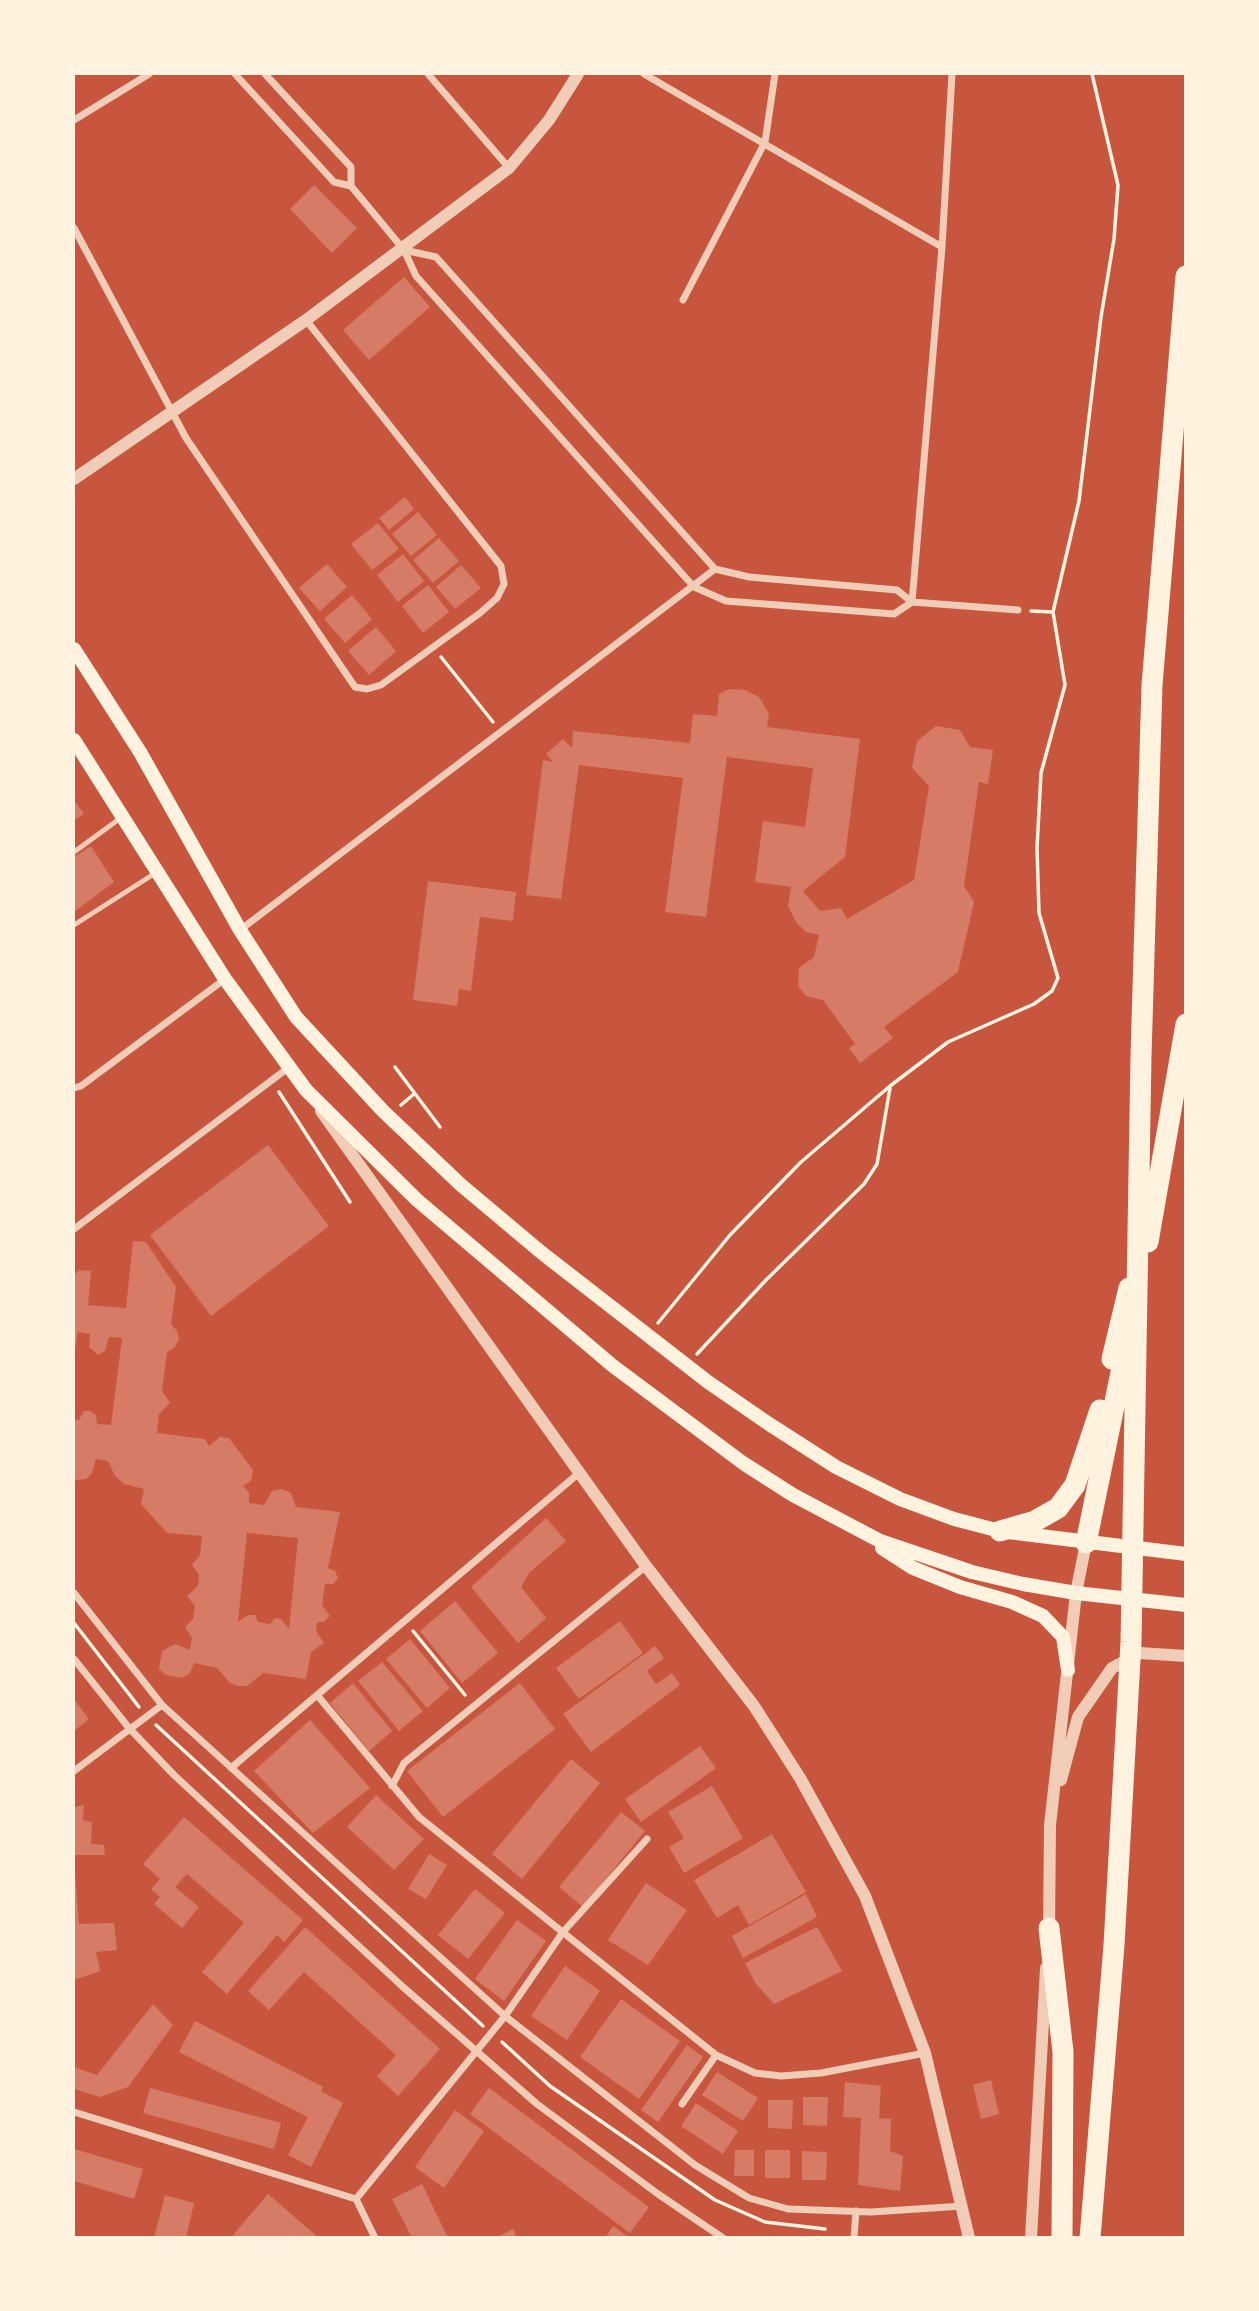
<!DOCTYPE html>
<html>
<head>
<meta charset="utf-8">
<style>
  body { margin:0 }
  #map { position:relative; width:1259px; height:2311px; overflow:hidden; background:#c8553d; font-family:"PT Sans",sans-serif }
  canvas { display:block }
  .frame { position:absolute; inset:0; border:75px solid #fff3e0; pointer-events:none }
</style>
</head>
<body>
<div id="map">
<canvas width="1259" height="2311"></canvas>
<div class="frame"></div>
</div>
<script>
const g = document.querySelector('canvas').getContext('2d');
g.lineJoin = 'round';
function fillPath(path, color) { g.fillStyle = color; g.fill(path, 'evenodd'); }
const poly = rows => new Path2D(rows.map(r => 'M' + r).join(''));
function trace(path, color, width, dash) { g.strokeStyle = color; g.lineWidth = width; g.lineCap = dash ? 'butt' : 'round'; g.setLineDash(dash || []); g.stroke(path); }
fillPath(poly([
  [314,185,357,228,332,253,290,209],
  [404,277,430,307,369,360,343,330],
  [405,497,414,509,389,530,379,518],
  [418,512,437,535,411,556,392,534],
  [378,523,399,549,372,570,351,544],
  [439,538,459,561,433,583,413,560],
  [403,554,424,581,398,602,377,575],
  [327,564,347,587,320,611,299,588],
  [461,565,481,588,455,609,436,587],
  [428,585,449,612,423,633,402,606],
  [352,595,372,619,345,643,324,619],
  [376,627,396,651,369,675,348,651],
  [729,689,745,690,759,697,769,714,767,727,860,739,845,857,803,891,820,911,841,908,847,919,914,880,929,786,912,768,917,741,936,726,960,730,970,747,993,750,988,784,979,782,964,886,974,902,958,972,884,1027,893,1038,860,1063,849,1048,855,1044,823,1000,806,996,798,986,799,968,814,957,819,935,806,932,796,922,788,906,791,887,755,882,763,821,805,827,813,768,727,757,706,917,665,912,683,778,579,765,561,899,526,895,543,760,553,762,546,754,563,739,572,748,573,731,690,743,693,714,717,716,719,694],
  [74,800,84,814,74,820],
  [91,846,114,882,74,912,74,857],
  [428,881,516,892,513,921,480,917,471,991,459,989,457,1006,413,1000],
  [268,1145,329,1226,211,1316,150,1235],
  [133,1241,146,1242,176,1287,171,1324,177,1331,179,1339,174,1348,167,1352,162,1391,170,1403,159,1414,157,1433,205,1439,209,1446,220,1437,229,1438,253,1470,251,1481,243,1486,249,1492,249,1503,264,1505,272,1491,282,1489,291,1493,296,1507,340,1512,328,1568,335,1571,338,1578,333,1584,325,1584,322,1605,330,1616,323,1622,317,1622,316,1631,324,1643,311,1652,306,1679,263,1673,247,1686,239,1686,230,1683,217,1668,194,1663,190,1673,182,1678,166,1675,159,1669,162,1651,175,1644,190,1650,192,1638,185,1627,193,1619,195,1606,187,1596,198,1586,199,1575,192,1565,200,1555,202,1536,167,1533,141,1504,144,1489,124,1484,115,1476,108,1461,96,1459,92,1473,86,1479,74,1480,74,1420,79,1420,84,1411,90,1411,96,1415,97,1424,111,1425,122,1338,109,1337,105,1351,98,1355,89,1347,90,1334,78,1332,74,1355,74,1275,79,1270,91,1271,88,1305,126,1308],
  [247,1533,298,1538,289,1629,281,1619,275,1618,270,1624,258,1622,255,1615,248,1615,238,1622],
  [546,1518,566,1541,529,1573,521,1587,546,1618,518,1643,471,1587],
  [455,1601,498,1653,462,1683,420,1631],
  [620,1621,643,1653,579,1699,556,1668],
  [410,1639,450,1688,427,1708,386,1659],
  [655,1646,664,1658,647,1671,656,1684,672,1673,680,1685,591,1752,563,1714],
  [382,1662,423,1711,399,1731,358,1681],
  [353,1683,392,1731,369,1751,330,1703],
  [520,1683,555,1729,443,1817,407,1771],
  [74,1699,89,1719,74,1731],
  [310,1720,370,1788,313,1833,254,1771],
  [700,1746,716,1768,641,1822,625,1799],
  [571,1759,600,1783,522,1879,492,1854],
  [712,1786,743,1838,684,1873,669,1847,684,1838,668,1812],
  [376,1795,424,1839,394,1870,347,1827],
  [84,1805,83,1820,92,1822,91,1844,104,1845,105,1855,74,1855,74,1807],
  [621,1812,645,1831,583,1907,559,1887],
  [184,1817,303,1920,284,1942,277,1935,227,1994,202,1972,244,1923,187,1874,175,1887,199,1907,182,1928,154,1904,160,1897,151,1889,160,1879,143,1864],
  [772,1834,806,1892,749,1925,738,1905,717,1918,694,1880],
  [429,1854,447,1865,426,1899,408,1889],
  [74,1859,79,1924,114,1923,117,1950,96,1952,100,1971,74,1980],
  [646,1883,687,1910,648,1965,608,1940],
  [475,1889,505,1913,468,1959,438,1935],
  [806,1894,817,1917,743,1958,732,1936],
  [517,1920,546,1941,504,2001,475,1979],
  [305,1927,440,2049,398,2096,377,2076,396,2055,304,1972,269,2010,248,1991],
  [817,1927,842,1971,774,2004,756,1984,745,1963],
  [565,1966,600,1991,567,2040,531,2016],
  [621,1999,680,2041,639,2099,580,2057],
  [153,2004,173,2025,128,2087,100,2097,74,2089,74,2067,97,2075],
  [195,2021,323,2087,321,2091,343,2103,311,2167,288,2155,308,2117,179,2052],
  [687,2045,703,2057,658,2122,641,2110],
  [717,2072,758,2098,743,2121,702,2095],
  [991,2080,999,2114,981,2119,973,2085],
  [845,2082,881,2086,879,2118,891,2119,890,2151,903,2156,900,2191,858,2185,861,2118,843,2117],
  [150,2088,281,2123,274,2149,143,2113],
  [489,2088,649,2207,630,2233,470,2114],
  [803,2097,828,2097,827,2126,803,2125],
  [768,2100,793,2100,792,2129,768,2128],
  [696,2103,738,2131,723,2154,681,2126],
  [455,2110,484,2131,444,2188,415,2167],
  [74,2149,143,2169,134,2199,74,2181],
  [735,2150,754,2150,754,2176,734,2176],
  [765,2150,790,2150,790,2178,765,2178],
  [802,2151,827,2152,826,2180,802,2180],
  [422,2184,448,2238,412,2238,392,2199],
  [268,2194,319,2238,236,2238,233,2235],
  [165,2195,194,2203,186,2238,154,2238],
  [613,2226,630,2238,605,2238],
  [513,2229,517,2238,495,2238]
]), '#d67c66');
trace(poly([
  [1031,611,1053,612],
  [441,657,493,722],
  [395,1067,440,1127],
  [279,1092,350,1202],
  [401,1105,414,1094],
  [658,1323,730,1235,801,1162,890,1086,948,1042,1034,1004,1052,991,1058,978,1039,913,1037,848,1041,773,1065,685,1053,612,1079,501,1101,317,1114,239,1118,185,1092,74],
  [697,1354,766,1280,864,1184,877,1164,890,1088],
  [74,1623,139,1707],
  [413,1631,465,1695],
  [156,1725,483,2026],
  [502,2042,550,2086,715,2200,765,2222,825,2229]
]), '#fff3e0', 3.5);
trace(poly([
  [74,852,122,817],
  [74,925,157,872]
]), '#f1ccb7', 5);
trace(poly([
  [235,74,334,182,351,186,404,250,416,276,694,587,726,601,894,614,912,602],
  [265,74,351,167,351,186],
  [428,74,509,168],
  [644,74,942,247],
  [74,120,149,74],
  [74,228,186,438,355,687,367,689,381,685,480,613,497,598,504,584,501,566,306,320],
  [404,250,436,257,715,569,749,577,897,590,912,602,1018,610],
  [683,300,765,142,775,74],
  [912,602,942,247,952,74],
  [240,930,715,569],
  [74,1088,81,1086,225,979],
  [74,1229,288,1068],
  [74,1593,162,1705,505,2016,695,2165,749,2198,788,2209,871,2212,963,2206],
  [74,1659,129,1728,174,1775,403,1987,537,2104,658,2194,723,2238],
  [317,1695,419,1817,716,2055,755,2073,781,2076,821,2073,925,2053],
  [231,1768,579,1473],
  [74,1771,162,1705],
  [392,1786,404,1763,646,1566],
  [682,2104,716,2055],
  [74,2112,356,2199],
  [375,2238,356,2199,505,2016,563,1932,647,1839],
  [854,2238,856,2211]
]), '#f1ccb7', 7);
trace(poly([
  [74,479,306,320,509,168,549,120,578,74],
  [321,1111,646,1566,754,1706,800,1778,865,1896,925,2053,969,2238],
  [1061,1780,1078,1717,1112,1668,1140,1653,1186,1656],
  [1049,1932,1050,1825,1076,1593,1086,1543],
  [1031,2238,1046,1968]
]), '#f1ccb7', 12);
trace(poly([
  [74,649,140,752,240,930,296,1017,383,1111,461,1185,542,1253,708,1382,769,1424,836,1467,900,1499,954,1519,1000,1531,1186,1554],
  [74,740,225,979,306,1090,417,1200,613,1366,743,1463,793,1495,880,1541,972,1572,1023,1584,1076,1593,1186,1605],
  [882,1548,913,1568,960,1587,1012,1602,1043,1616,1063,1637,1068,1670]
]), '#fff3e0', 14);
trace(poly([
  [1148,1242,1186,1024],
  [1112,1359,1129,1288],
  [1000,1531,1035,1521,1058,1508,1075,1485,1100,1410],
  [1086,1543,1127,1343],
  [1049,1928,1063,2052,1062,2238],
  [1090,2238,1114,1945,1131,1642,1141,1056,1152,685,1186,276]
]), '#fff3e0', 21);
</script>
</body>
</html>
